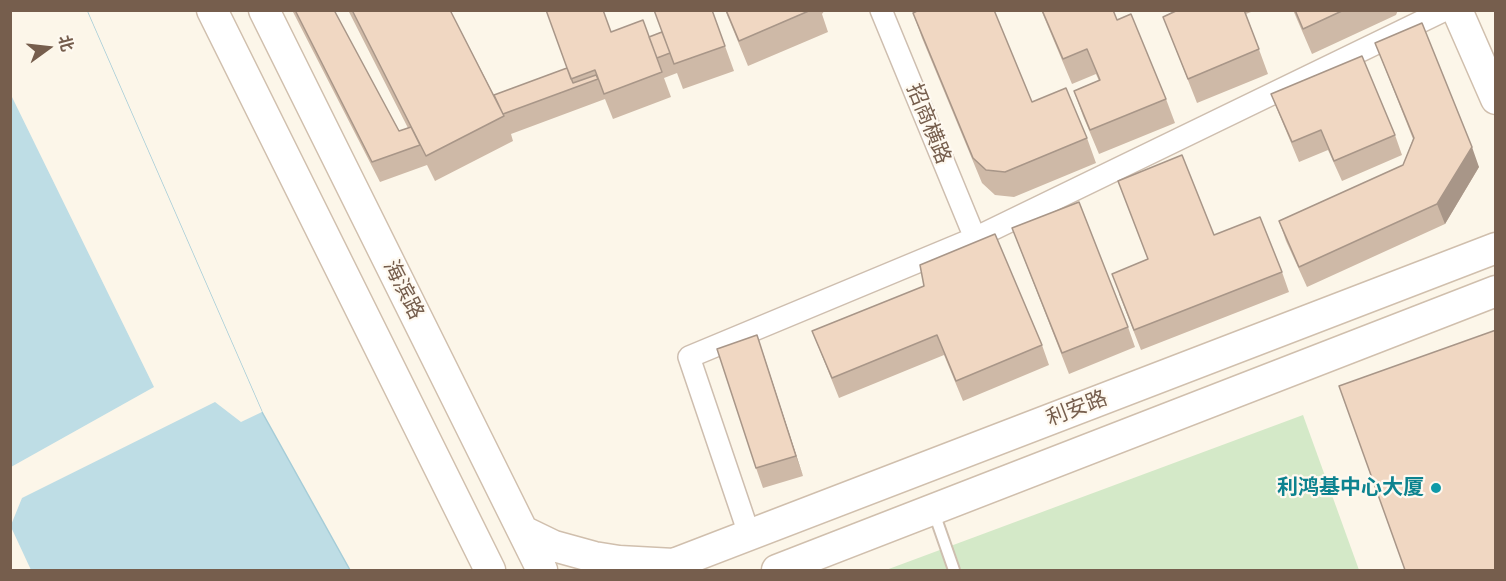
<!DOCTYPE html>
<html>
<head>
<meta charset="utf-8">
<style>
  body { margin:0 }
  #map { position:relative; width:1506px; height:581px; overflow:hidden; background:#fcf6e9; font-family:Helvetica,"Noto Sans SC",sans-serif }
  canvas { display:block }
  .frame { position:absolute; inset:0; border:12px solid #765e4d; pointer-events:none }
  .north { position:absolute; left:18px; top:18px; width:60px; height:60px; -webkit-text-stroke:4px #fef9f0; paint-order:stroke; rotate:75deg; font-size:16px; font-weight:700; line-height:24px; text-align:center; color:#765e4d }
  .north::after { content:''; display:block; margin:auto; width:21px; height:27px; background:#765e4d; clip-path:polygon(50% 0,100% 100%,50% 72%,0 100%) }
</style>
</head>
<body>
<div id="map">
<canvas width="1506" height="581"></canvas>
<div class="frame"></div>
<div class="north">北</div>
</div>
<script>
const g = document.querySelector('canvas').getContext('2d');
g.lineJoin = 'round';
function fillPath(path, color) { g.fillStyle = color; g.fill(path, 'evenodd'); }
const poly = rows => new Path2D(rows.map(r => 'M' + r).join(''));
function trace(path, color, width, dash) { g.strokeStyle = color; g.lineWidth = width; g.lineCap = dash ? 'butt' : 'round'; g.setLineDash(dash || []); g.stroke(path); }
function write(font, color, halo, rows, align = 'center') {
  g.font = font + ' Helvetica,"Noto Sans SC",sans-serif'; g.lineWidth = 4.5; g.setLineDash([]); g.textBaseline = 'middle'; g.strokeStyle = halo; g.fillStyle = color; for (const [text, x, y, turn = 0] of rows) {
    g.save(); g.translate(x, y); g.rotate((+turn || 0) * Math.PI / 180); g.textAlign = isNaN(turn) ? turn : align; if (halo) g.strokeText(text, 0, 0); g.fillText(text, 0, 0); g.restore();
  }
}
fillPath(poly([
  [1303,415,1359,570,886,570]
]), '#d4e9c8');
const water = poly([
  [10,11,87,11,262,412,350,570,11,570,10,11]
]);
fillPath(water, '#bedde5');
trace(water, '#a5ccd7', 1.5);
fillPath(poly([
  [11,10,87,11,262,412,241,422,215,402,22,498,11,525,11,467,154,387,11,95],
  [10,527,11,527,31,570,11,570]
]), '#fcf6e9');
const lane = poly([
  [933,510,954,570]
]);
const street = poly([
  [881,10,975,238],
  [749,534,689,357,975,238,1445,10]
]);
const secondary = poly([
  [212,10,490,570],
  [264,10,542,570],
  [1457,10,1496,99],
  [523,531,554,546,594,557,619,561,674,564],
  [658,570,1496,248],
  [777,570,1496,291]
]);
trace(lane, '#cebeaf', 14);
trace(street, '#cebeaf', 24);
trace(secondary, '#d0bfad', 33);
trace(lane, '#fff', 10);
trace(street, '#fff', 21);
trace(secondary, '#fff', 30);
fillPath(poly([
  [292,10,334,10,399,131,408,128,348,10,450,10,494,95,567,68,611,32,649,37,712,10,734,71,683,89,677,73,664,78,671,97,613,119,605,99,511,134,513,141,435,181,427,165,380,182],
  [725,10,825,10,822,14,828,32,748,66],
  [915,10,994,10,1032,102,1087,138,1096,163,1014,197,995,195,982,183,922,38,913,13,915,12],
  [1041,10,1113,10,1117,20,1166,99,1175,123,1099,154,1083,116,1074,91,1099,81,1096,74,1072,84],
  [1178,10,1256,10,1246,14,1268,74,1197,103,1163,17],
  [1293,10,1398,10,1396,15,1312,54],
  [1375,43,1479,167,1445,224,1307,287,1286,241,1279,221,1403,165,1413,139],
  [1271,94,1395,135,1402,155,1342,181,1328,150,1299,162,1279,114],
  [1118,181,1214,235,1282,272,1289,292,1141,350,1119,294,1148,259],
  [1012,228,1128,327,1135,347,1069,374],
  [924,286,1042,345,1049,365,963,401,944,355,839,398,812,331],
  [764,356,803,476,763,488,756,468]
]), '#ceb9a7');
fillPath(poly([
  [1472,147,1479,167,1445,224,1437,204],
  [757,335,764,356,803,476,796,456]
]), '#a89688');
const building = poly([
  [295,10,334,10,399,131,411,127,420,145,372,162,295,10],
  [352,10,450,10,504,116,426,156,352,10],
  [546,10,603,10,611,32,643,20,662,72,604,94,595,70,571,79,546,10],
  [654,10,712,10,725,46,674,64,654,10],
  [726,10,811,10,739,41,726,10],
  [919,10,994,10,1032,102,1066,88,1087,138,1005,172,986,170,973,158,913,13,919,10],
  [1042,10,1113,10,1117,20,1131,14,1166,99,1090,130,1074,91,1100,80,1087,49,1063,59,1042,10],
  [1178,10,1244,10,1259,49,1188,79,1163,17,1178,10],
  [1295,10,1344,10,1303,29,1295,10],
  [1422,23,1472,147,1437,204,1299,267,1279,221,1403,165,1414,138,1375,43,1422,23],
  [662,32,670,53,657,58,649,37,662,32],
  [1362,56,1395,135,1334,161,1321,130,1292,142,1271,94,1362,56],
  [567,68,573,83,596,75,598,79,503,114,494,95,567,68],
  [1182,155,1214,235,1260,217,1282,272,1134,330,1112,274,1148,259,1118,181,1182,155],
  [1079,202,1128,327,1062,353,1012,228,1079,202],
  [995,234,1042,345,956,381,937,335,832,378,812,331,924,286,920,265,995,234],
  [1496,330,1496,570,1405,570,1339,386,1496,330],
  [757,335,796,456,756,468,717,349,757,335]
]);
fillPath(building, '#f0d7c2');
trace(building, '#a89688', 1.5);
for (const [x, y, r, color] of [
  [1436,488,6,"#0f9aa8"]
]) { const dot = new Path2D(); dot.arc(x, y, r, 0, 2 * Math.PI); g.fillStyle = color; g.fill(dot); trace(dot, '#fef9f0', 2); }
write('21px', '#765e4d', '#fef9f0', [
  ["招商横路",928,124,68],
  ["海滨路",403,290,63],
  ["利安路",1077,409,-21]
]);
write('bold 21px', '#0d838f', '#fef9f0', [
  ["利鸿基中心大厦",1424,488]
], 'right');
</script>
</body>
</html>
